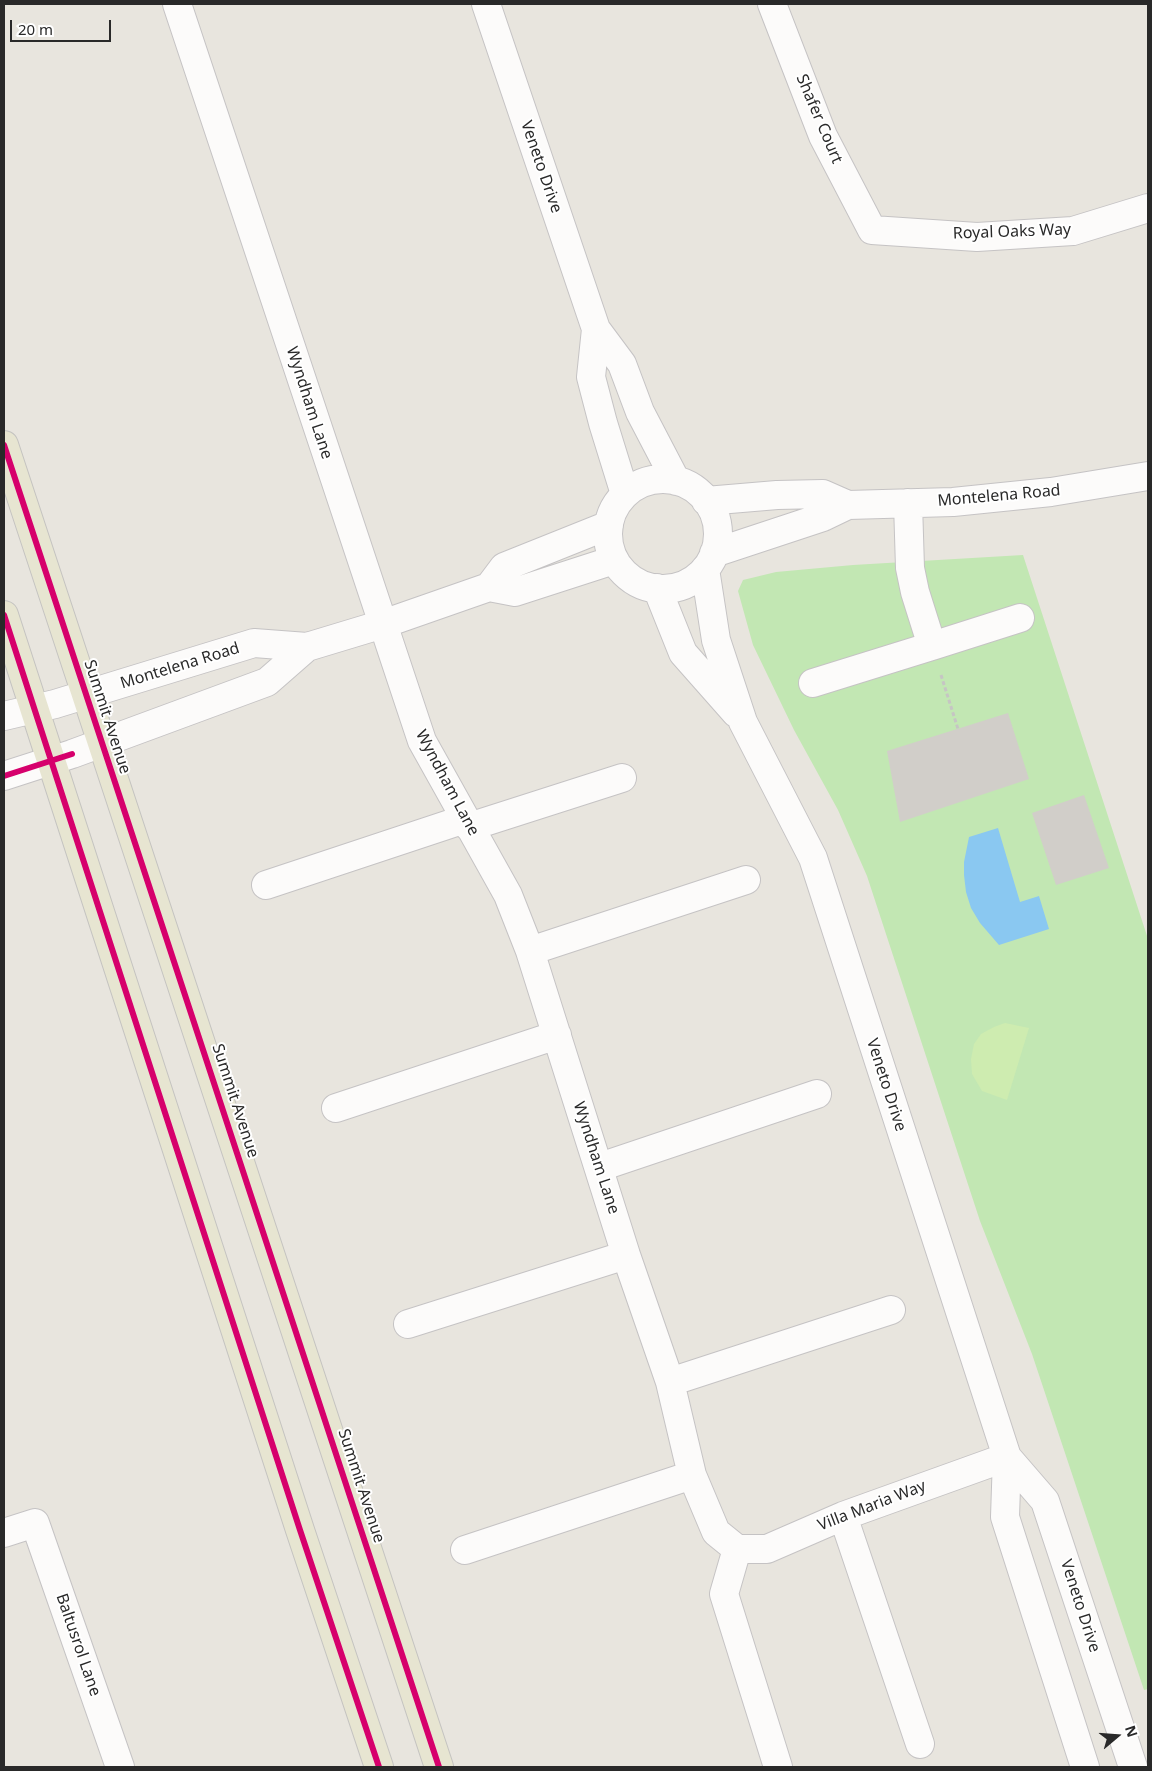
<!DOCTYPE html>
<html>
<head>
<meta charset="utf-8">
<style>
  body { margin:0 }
  #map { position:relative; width:1152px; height:1771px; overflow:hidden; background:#e8e5de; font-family:"Noto Sans",sans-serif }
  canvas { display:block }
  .frame { position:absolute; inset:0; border:5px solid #292929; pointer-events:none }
  .north { position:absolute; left:1092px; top:1711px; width:50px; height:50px; -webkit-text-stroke:4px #fff; paint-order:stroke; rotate:72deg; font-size:14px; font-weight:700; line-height:20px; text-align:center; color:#292929 }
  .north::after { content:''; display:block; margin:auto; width:18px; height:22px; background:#292929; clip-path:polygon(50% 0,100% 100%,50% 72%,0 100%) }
  .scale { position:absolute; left:10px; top:20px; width:101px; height:22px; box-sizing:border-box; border:2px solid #292929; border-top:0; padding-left:6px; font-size:15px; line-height:18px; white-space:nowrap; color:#292929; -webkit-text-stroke:4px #fff; paint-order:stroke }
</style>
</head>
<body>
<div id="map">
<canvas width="1152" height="1771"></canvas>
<div class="frame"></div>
<div class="north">N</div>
<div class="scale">20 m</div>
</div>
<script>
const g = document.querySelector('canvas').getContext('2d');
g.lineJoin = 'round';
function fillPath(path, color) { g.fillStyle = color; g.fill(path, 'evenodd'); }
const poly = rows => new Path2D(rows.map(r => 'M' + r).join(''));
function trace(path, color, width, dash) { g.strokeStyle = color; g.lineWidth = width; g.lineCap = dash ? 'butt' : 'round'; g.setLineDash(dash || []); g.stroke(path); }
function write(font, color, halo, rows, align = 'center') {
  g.font = font + ' "Noto Sans",sans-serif'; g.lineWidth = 4; g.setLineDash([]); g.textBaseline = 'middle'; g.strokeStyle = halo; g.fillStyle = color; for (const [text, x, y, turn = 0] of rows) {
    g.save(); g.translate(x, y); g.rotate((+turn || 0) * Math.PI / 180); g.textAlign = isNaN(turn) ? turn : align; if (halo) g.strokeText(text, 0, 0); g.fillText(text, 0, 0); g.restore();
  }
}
fillPath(poly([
  [1023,555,1148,939,1148,1689,1144,1690,1032,1354,980,1221,867,876,838,810,794,730,753,645,738,591,743,580,776,572,853,565]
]), '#c2e7b3');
fillPath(poly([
  [1005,1023,1029,1028,1007,1100,982,1091,972,1074,971,1059,974,1044,981,1034,994,1027]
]), '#ceecb0');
fillPath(poly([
  [998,828,1020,902,1039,896,1049,929,999,945,980,923,971,908,966,892,964,875,964,862,969,837]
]), '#8ac8f1');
fillPath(poly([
  [1008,713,1029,779,900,822,887,751],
  [1084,795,1109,868,1056,885,1032,813]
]), '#d1cec9');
const minor = poly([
  [177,4,422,741,508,895,530,951,626,1255,670,1382,692,1475,716,1532,737,1549],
  [486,4,596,329,622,364,640,412,676,481],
  [772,4,823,136,872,230,977,237,1073,231,1148,208],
  [596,329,591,377,603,423,625,494],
  '608 534a55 55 0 1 1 110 0a55 55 0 1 1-110 0Z',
  [706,501,777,495,823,494,848,505],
  [714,553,823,517,848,505,953,502,1051,492,1148,476],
  [705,569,716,640,743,722,813,858,1007,1457,1005,1517,1085,1767],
  [489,587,504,567,609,525],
  [657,588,683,653,736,713],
  [932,646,1020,618],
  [813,683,932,646,915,592,910,568,908,503],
  [4,716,55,704,254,643,307,647,383,624,489,587,515,592,614,560],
  [4,776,72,754,267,682,307,647],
  [469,827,622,778],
  [266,885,465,819],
  [530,951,746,880],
  [336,1108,557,1035],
  [600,1167,817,1094],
  [408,1324,626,1255],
  [670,1382,891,1310],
  [1007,1457,1045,1501,1133,1767],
  [843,1516,920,1744],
  [4,1533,35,1523,120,1767],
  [737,1549,767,1549,843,1516,1007,1457],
  [737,1549,724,1594,778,1767],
  [465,1550,692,1475]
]);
const major = poly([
  [4,445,439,1767],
  [4,615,300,1530,379,1767]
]);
trace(minor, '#c5c3c4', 30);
trace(major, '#c4c3c0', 30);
trace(poly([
  [941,675,958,729]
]), '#c6c5c4', 3, [4, 2.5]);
trace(minor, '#fcfbfa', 28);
trace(major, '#e7e5d1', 28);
trace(poly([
  [4,445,439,1767],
  [4,615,300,1530,379,1767],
  [4,776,72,754]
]), '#d6006c', 6);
write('16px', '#292929', '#fff', [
  ["Shafer Court",819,119,67],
  ["Veneto Drive",541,167,71],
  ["Royal Oaks Way",1012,232,-2],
  ["Wyndham Lane",309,403,72],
  ["Montelena Road",999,496,-5],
  ["Montelena Road",180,666,-17],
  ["Summit Avenue",107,717,72],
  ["Wyndham Lane",447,783,62],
  ["Veneto Drive",886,1085,72],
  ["Summit Avenue",235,1101,72],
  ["Wyndham Lane",596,1158,72],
  ["Summit Avenue",361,1486,72],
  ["Villa Maria Way",872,1506,-21],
  ["Veneto Drive",1080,1606,72],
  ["Baltusrol Lane",78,1645,71]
]);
</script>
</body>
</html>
